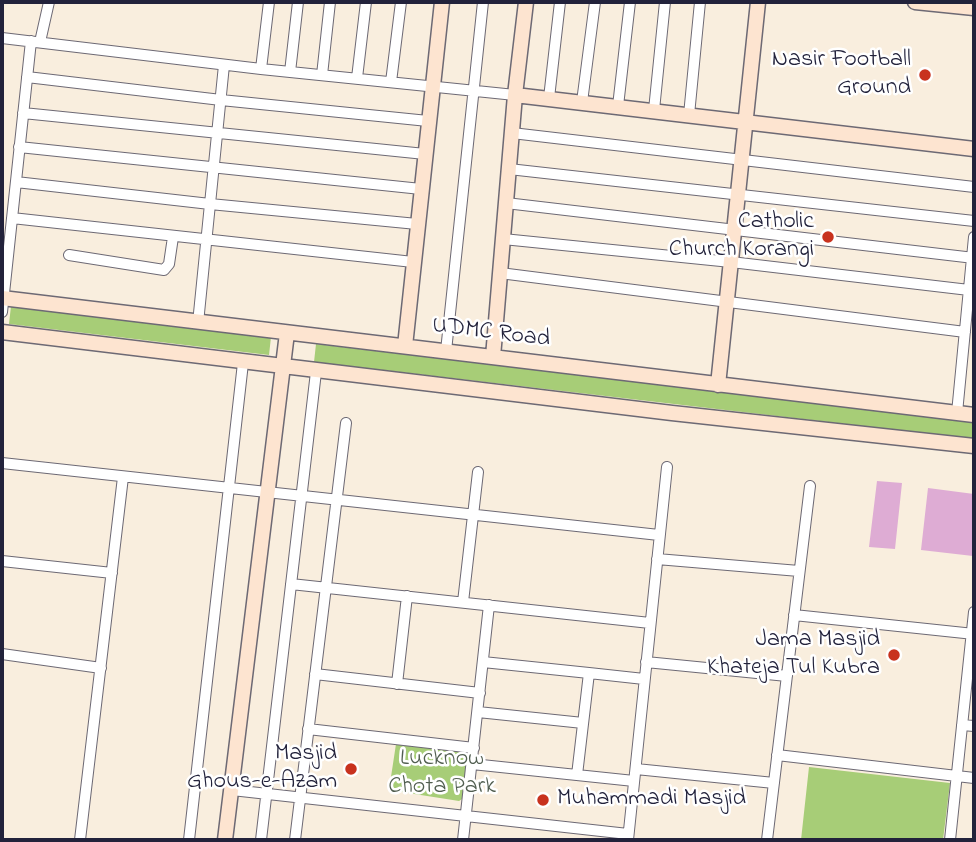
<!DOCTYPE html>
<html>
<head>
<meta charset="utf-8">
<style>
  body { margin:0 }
  #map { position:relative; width:976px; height:842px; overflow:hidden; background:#f9eede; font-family:"Indie Flower",sans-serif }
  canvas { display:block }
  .frame { position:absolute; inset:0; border:4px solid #22223b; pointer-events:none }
</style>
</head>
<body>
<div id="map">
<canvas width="976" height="842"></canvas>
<div class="frame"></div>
</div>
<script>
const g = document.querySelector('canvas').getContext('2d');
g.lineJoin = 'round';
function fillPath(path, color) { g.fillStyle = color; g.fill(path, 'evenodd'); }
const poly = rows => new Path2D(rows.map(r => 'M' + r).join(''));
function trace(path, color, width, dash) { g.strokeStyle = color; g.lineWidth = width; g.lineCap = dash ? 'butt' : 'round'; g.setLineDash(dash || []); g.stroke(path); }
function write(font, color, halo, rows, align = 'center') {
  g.font = font + ' "Indie Flower",sans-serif'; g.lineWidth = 5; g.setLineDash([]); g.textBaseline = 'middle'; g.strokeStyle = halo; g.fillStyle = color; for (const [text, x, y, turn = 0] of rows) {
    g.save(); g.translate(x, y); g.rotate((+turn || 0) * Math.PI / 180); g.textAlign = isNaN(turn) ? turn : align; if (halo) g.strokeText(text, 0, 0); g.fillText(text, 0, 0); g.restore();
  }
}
fillPath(poly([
  [11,306,271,337,269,355,9,324],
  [316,344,974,421,974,439,314,362],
  [396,744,475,753,470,794,459,801,389,790],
  [809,767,950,783,943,840,801,840]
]), '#a7cd77');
fillPath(poly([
  [877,481,902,483,895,549,869,547],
  [928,488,974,494,973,556,921,550]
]), '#deacd4');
const street = poly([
  [2,38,261,69,515,95],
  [40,42,49,2],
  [261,69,269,2],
  [290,72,298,2],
  [322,75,330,2],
  [27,77,221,100,428,121],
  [357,78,366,2],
  [391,82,401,2],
  [549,98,560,2],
  [582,102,595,2],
  [618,106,630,2],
  [654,110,665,2],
  [23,113,425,154],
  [689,115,700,2],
  [512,133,974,187],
  [19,147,421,189],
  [509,169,974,221],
  [16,182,210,204,417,224],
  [506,203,974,258],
  [12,218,413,262],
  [503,239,731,262,969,290],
  [69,255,164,270,169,264,173,237],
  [500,273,965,332],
  [2,312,31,41],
  [198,323,224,65],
  [446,351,483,2],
  [957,413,974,237],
  [2,463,659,535],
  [657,559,799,571],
  [2,561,112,573],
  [291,584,650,623],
  [463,602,478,472],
  [794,615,974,634],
  [2,654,101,668],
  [483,662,589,673],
  [646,662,787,676],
  [315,674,480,693],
  [397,684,407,596],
  [478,712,583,723],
  [962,725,974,726],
  [308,729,474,748],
  [777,755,974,778],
  [472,764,634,781],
  [636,769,774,783],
  [577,775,589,673,644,679],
  [232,790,628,834],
  [80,840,123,477],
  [189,840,243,363],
  [261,840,316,372],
  [295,840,346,423],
  [463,840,489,605],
  [628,840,667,467],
  [767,840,810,486],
  [950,840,974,612]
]);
const secondary = poly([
  [915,2,974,8],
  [515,95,974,149],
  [2,298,974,415],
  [2,332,672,413,974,446],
  [405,346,442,2],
  [493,357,515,95,526,2],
  [718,385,758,2],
  [225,840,287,333]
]);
trace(street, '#6d6974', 12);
trace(secondary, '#6d6974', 17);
trace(street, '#fff', 10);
trace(secondary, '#fde4d0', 14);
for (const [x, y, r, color] of [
  [925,75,7,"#c8321e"],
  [828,237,7,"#c8321e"],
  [894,655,7,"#c8321e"],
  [351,769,7,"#c8321e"],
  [543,800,7,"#c8321e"]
]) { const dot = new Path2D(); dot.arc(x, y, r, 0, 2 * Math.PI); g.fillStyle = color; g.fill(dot); trace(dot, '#fff', 2.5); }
write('24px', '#22223b', '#fff', [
  ["Nasir Football",911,61],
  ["Ground",911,89],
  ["Catholic",814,223],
  ["Church Korangi",814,251],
  ["Jama Masjid",880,641],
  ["Khateja Tul Kubra",880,669],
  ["Masjid",337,755],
  ["Ghous-e-Azam",337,783],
  ["Muhammadi Masjid",557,800,"left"]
], 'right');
write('24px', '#22223b', '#fff', [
  ["UDMC Road",491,334,7]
]);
write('24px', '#515e50', '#fff', [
  ["Lucknow",442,760],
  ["Chota Park",442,788]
]);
</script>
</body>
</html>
